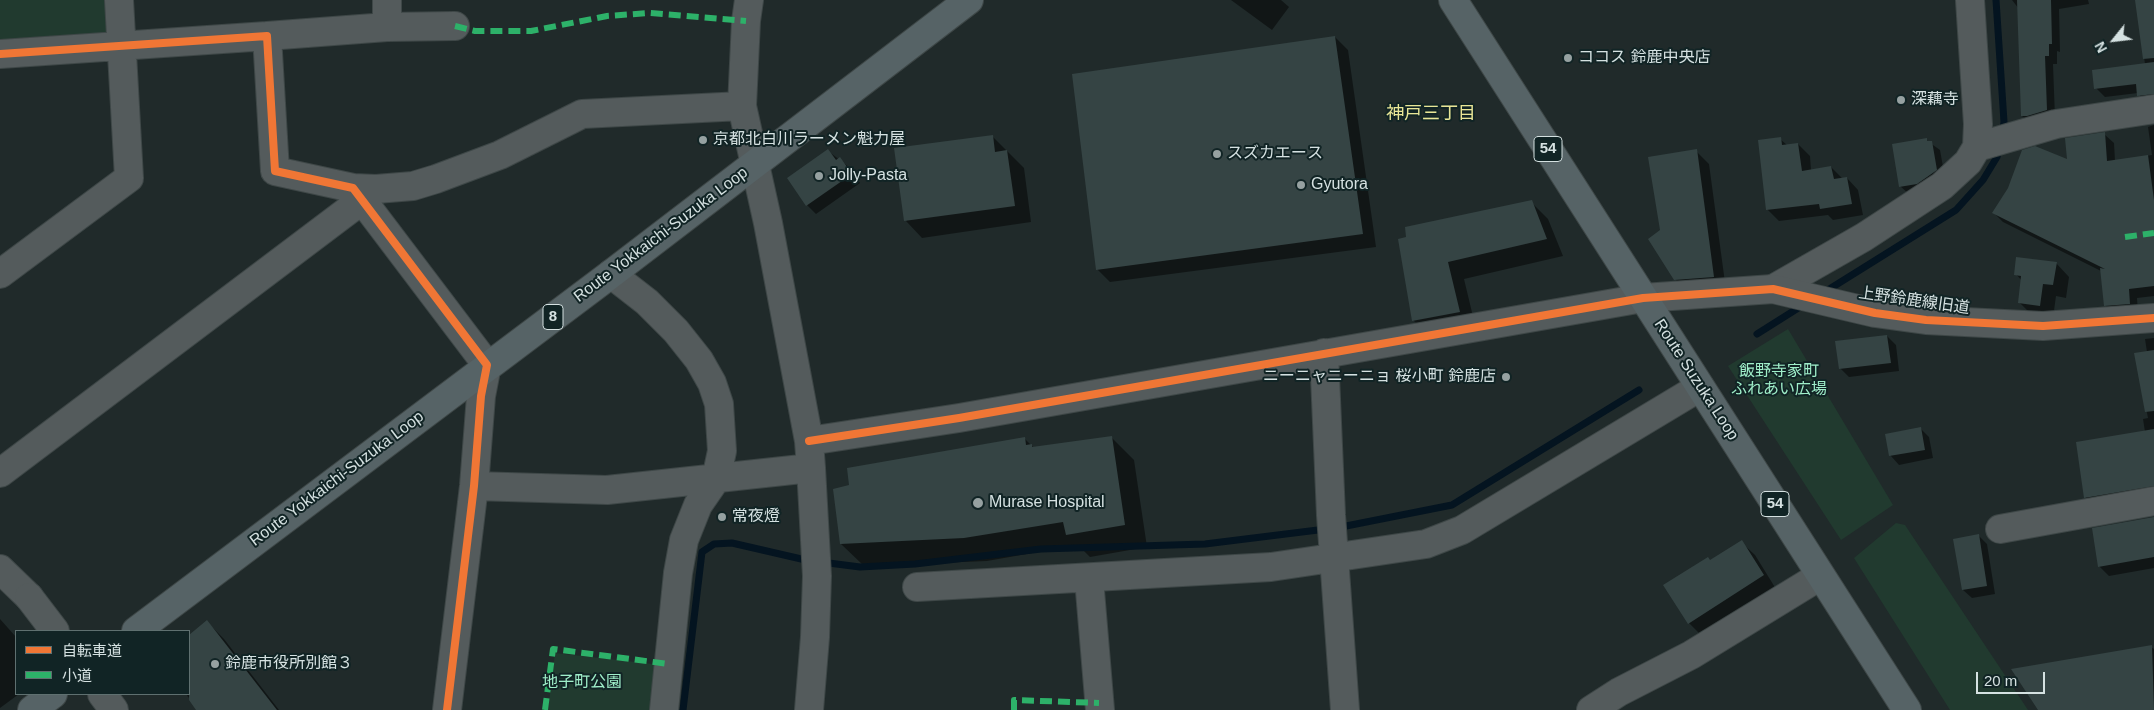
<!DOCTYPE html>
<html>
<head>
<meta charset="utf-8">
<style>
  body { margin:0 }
  #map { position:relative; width:2154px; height:710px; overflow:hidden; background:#202a2a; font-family:Helvetica,"Noto Sans JP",sans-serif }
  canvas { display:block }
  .legend { position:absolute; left:15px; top:630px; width:175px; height:65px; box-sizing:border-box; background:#112425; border:1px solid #5f7070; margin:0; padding:6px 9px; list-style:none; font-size:15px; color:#d5e1e1 }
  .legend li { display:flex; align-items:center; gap:10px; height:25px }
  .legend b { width:25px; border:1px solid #5f7070 }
  .north { position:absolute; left:2089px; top:15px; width:50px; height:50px; -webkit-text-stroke:4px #112425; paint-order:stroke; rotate:241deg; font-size:14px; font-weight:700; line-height:20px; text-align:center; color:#d5e1e1 }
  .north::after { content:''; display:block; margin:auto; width:18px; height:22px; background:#d5e1e1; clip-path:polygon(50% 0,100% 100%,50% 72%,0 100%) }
  .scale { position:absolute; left:1976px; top:672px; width:69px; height:22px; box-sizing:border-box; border:2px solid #d5e1e1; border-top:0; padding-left:6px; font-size:15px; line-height:18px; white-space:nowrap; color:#d5e1e1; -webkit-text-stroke:4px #112425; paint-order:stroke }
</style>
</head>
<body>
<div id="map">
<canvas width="2154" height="710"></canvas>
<ul class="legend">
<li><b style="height:6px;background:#f07635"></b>自転車道</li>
<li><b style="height:6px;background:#2db169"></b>小道</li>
</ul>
<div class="north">N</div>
<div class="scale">20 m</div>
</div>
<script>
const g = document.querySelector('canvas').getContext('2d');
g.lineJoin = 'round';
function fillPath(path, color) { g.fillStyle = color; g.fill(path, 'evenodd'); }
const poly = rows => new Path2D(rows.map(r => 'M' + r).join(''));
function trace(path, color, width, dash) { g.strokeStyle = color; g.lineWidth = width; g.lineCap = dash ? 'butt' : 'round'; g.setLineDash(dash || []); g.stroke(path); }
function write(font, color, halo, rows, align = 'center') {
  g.font = font + ' Helvetica,"Noto Sans JP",sans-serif'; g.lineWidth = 4; g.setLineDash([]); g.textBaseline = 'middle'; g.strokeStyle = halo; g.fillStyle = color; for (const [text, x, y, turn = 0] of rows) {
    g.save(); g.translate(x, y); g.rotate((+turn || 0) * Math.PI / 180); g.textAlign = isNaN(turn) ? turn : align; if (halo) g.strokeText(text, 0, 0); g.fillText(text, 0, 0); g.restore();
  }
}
fillPath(poly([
  [0,0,107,0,109,29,100,38,0,46],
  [1788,329,1893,505,1841,540,1728,366],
  [1896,523,1905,525,2028,710,1950,710,1854,558],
  [555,653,662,665,655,710,548,710]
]), '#213a2f');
fillPath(poly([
  [1231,0,1281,0,1289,7,1272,30],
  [2012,0,2088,0,2089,4,2059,9,2060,52,2057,51,2057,64,2053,64,2055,118,2031,124,2022,116,2019,9],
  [2136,0,2154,0,2154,104,2148,104,2138,93,2105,97,2096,88,2145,64],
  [1335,37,1348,50,1376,247,1110,282,1097,269],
  [2154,125,2154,296,2137,298,2138,313,2114,315,2105,305,2101,271,2003,222,1994,213,2104,134,2114,143,2115,161,2152,155,2148,127],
  [992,136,1024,168,1031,222,922,238,906,221],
  [1780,139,1787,145,1798,144,1810,156,1811,170,1831,167,1843,179,1847,178,1858,190,1863,215,1833,220,1828,215,1779,221,1767,209],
  [1926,140,1940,150,1945,178,1909,194,1900,186],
  [828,151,849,167,860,183,816,214,807,205],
  [1696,151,1709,164,1726,290,1688,293,1675,279,1662,231],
  [1531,202,1548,219,1563,256,1464,279,1476,329,1430,337,1413,320,1407,238],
  [2056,263,2069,277,2066,298,2056,296,2053,318,2032,315,2019,302,2022,281,2016,274],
  [1887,336,1896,345,1899,371,1849,377,1840,368],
  [2154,338,2154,497,2095,507,2085,497,2145,432,2143,419,2148,418,2135,354,2147,352,2145,339],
  [1920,428,1929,437,1933,458,1899,465,1891,456,1886,435],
  [1111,437,1134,460,1147,547,1090,557,1078,545,987,561,864,566,841,544,1024,438,1034,448],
  [2154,518,2154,568,2109,576,2099,566],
  [1978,535,1987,544,1995,594,1972,598,1963,590],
  [1741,542,1755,555,1776,589,1702,636,1689,623,1665,586,1711,562],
  [0,619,16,637,16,694,19,694,0,708],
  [207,622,224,639,279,710,198,710,186,694,189,694,189,636],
  [2151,647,2154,649,2154,710,2039,710]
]), '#0007');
trace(poly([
  [1996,0,2004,122,2002,134],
  [1823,293,1956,210,1983,180,1997,157,1999,147],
  [1757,334,1803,305],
  [1336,528,1452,505,1639,390],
  [821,562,860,567,915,564,1041,549,1205,544,1326,529],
  [683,710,702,552,714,544,732,543,810,561]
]), '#041420', 7);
fillPath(poly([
  [2017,0,2051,0,2052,44,2049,44,2049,56,2045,56,2047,110,2027,116,2021,116],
  [2135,0,2154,0,2154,58,2143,59],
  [1335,36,1363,234,1096,270,1072,74],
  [2154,62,2154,94,2137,96,2136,84,2094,89,2092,70],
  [2105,132,2107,161,2148,155,2154,200,2154,286,2129,289,2130,304,2104,306,2100,268,2105,269,1992,213,2008,188,2022,150,2035,146,2067,159,2065,138],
  [993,135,995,152,1007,150,1015,206,904,221,894,148],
  [1781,137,1782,145,1798,143,1802,171,1831,166,1834,179,1847,177,1852,204,1820,209,1819,204,1766,210,1758,140],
  [1927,138,1927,141,1932,141,1937,170,1917,184,1899,187,1892,144],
  [828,149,836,160,840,157,852,174,806,206,787,178],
  [1697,149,1714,277,1674,280,1648,239,1660,230,1648,157],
  [1532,200,1547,239,1448,262,1460,312,1412,321,1398,239,1406,237,1405,227],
  [2016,257,2057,262,2053,285,2043,284,2040,306,2018,303,2021,276,2014,275],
  [1887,335,1891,363,1839,369,1835,341],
  [2154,350,2154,411,2145,412,2134,353],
  [1921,427,1925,450,1889,456,1885,434],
  [2154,429,2154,486,2084,498,2076,442],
  [1112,436,1125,525,1066,535,1063,522,964,538,840,544,833,489,849,485,847,468,1025,437,1026,445,1032,444,1032,447],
  [2154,517,2154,557,2098,567,2092,528],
  [1979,534,1987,586,1962,590,1953,539],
  [1742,540,1764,575,1688,624,1663,585,1708,557,1710,560],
  [207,620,277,710,196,710,189,700,189,635],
  [2152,645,2154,710,2038,710,2011,669]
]), '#354444');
const street = poly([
  [749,0,746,21,742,106,768,223,809,441,811,468,817,576,815,637,809,710],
  [1970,0,1978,124,1977,147],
  [387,27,455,26],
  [267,36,387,27,387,0],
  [0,54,267,36,275,171,353,188,487,365,481,396,474,486,447,710],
  [353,188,376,189,413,186,436,179,500,155,582,114,742,106],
  [0,274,129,178,119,0],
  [611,274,647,302,676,331,699,360,712,383,719,404,722,451,716,479,698,505,684,540,678,573,664,710],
  [1773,289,1864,237,1942,186,1968,162,1977,147,2056,124,2154,109],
  [1324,353,1331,515,1345,710],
  [809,441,959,418,1643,298],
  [0,473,362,200],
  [474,486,607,490,811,468],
  [2000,529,2154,501],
  [0,569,29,597],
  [1089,579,1100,710],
  [917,587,1271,567,1426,544,1462,530,1700,387]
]);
const secondary = poly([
  [1643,298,1773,289,1875,313,1926,320,2043,326,2154,318],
  [29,597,55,631],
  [102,694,114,710],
  [1591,710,1619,692,1691,655,1820,576]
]);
const primary = poly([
  [1453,0,1907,710],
  [136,631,611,274,969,0],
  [32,710,53,694]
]);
trace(street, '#3e4747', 30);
trace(secondary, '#3e4747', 30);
trace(primary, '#3e4747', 30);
trace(street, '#545b5c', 28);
trace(secondary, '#545b5c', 28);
trace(primary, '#566366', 28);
trace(poly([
  [455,26,475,31,531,31,607,16,650,13,746,21],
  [2125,237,2154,233],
  [545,710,553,649,669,664],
  [1014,710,1014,700,1099,703]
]), '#2db169', 6, [12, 6]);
trace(poly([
  [0,54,267,36,275,171,353,188,487,365,481,396,474,486,447,710],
  [809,441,959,418,1643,298,1773,289,1875,313,1926,320,2043,326,2154,318]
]), '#f07635', 8);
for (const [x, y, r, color] of [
  [1568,58,5,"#96a1a1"],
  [1901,100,5,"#96a1a1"],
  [703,140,5,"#96a1a1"],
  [1217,154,5,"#96a1a1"],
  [819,176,5,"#96a1a1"],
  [1301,185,5,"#96a1a1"],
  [1506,377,5,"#96a1a1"],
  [978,503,6,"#96a1a1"],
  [722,517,5,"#96a1a1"],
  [215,664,5,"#96a1a1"]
]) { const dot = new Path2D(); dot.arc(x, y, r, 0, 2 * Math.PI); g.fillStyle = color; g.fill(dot); trace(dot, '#112425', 2); }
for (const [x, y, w] of [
  [1548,149,28],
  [553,317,20],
  [1775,504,28]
]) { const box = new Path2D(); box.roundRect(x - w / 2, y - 12.5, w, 25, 4); g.fillStyle = '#112425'; g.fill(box); trace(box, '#d5e1e1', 1); }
write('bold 15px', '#d5e1e1', null, [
  ["54",1548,149],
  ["8",553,317],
  ["54",1775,504]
]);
write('16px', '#d5e1e1', '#112425', [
  ["ココス 鈴鹿中央店",1578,58],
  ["深藕寺",1911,100],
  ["京都北白川ラーメン魁力屋",713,140],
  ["スズカエース",1227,154],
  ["Jolly-Pasta",829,176],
  ["Gyutora",1311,185],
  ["ニーニャニーニョ 桜小町 鈴鹿店",1496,377,"right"],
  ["Murase Hospital",989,503],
  ["常夜燈",732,517],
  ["鈴鹿市役所別館３",225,664]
], 'left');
write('16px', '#d5e1e1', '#112425', [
  ["Route Yokkaichi-Suzuka Loop",661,235,-37],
  ["上野鈴鹿線旧道",1914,301,8],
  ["Route Suzuka Loop",1696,380,57],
  ["Route Yokkaichi-Suzuka Loop",337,479,-37]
]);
write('16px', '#9feec9', '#112425', [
  ["飯野寺家町",1779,372],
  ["ふれあい広場",1779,390],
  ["地子町公園",582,683]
]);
write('18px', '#e8e596', '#112425', [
  ["神戸三丁目",1431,114]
]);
</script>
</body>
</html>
